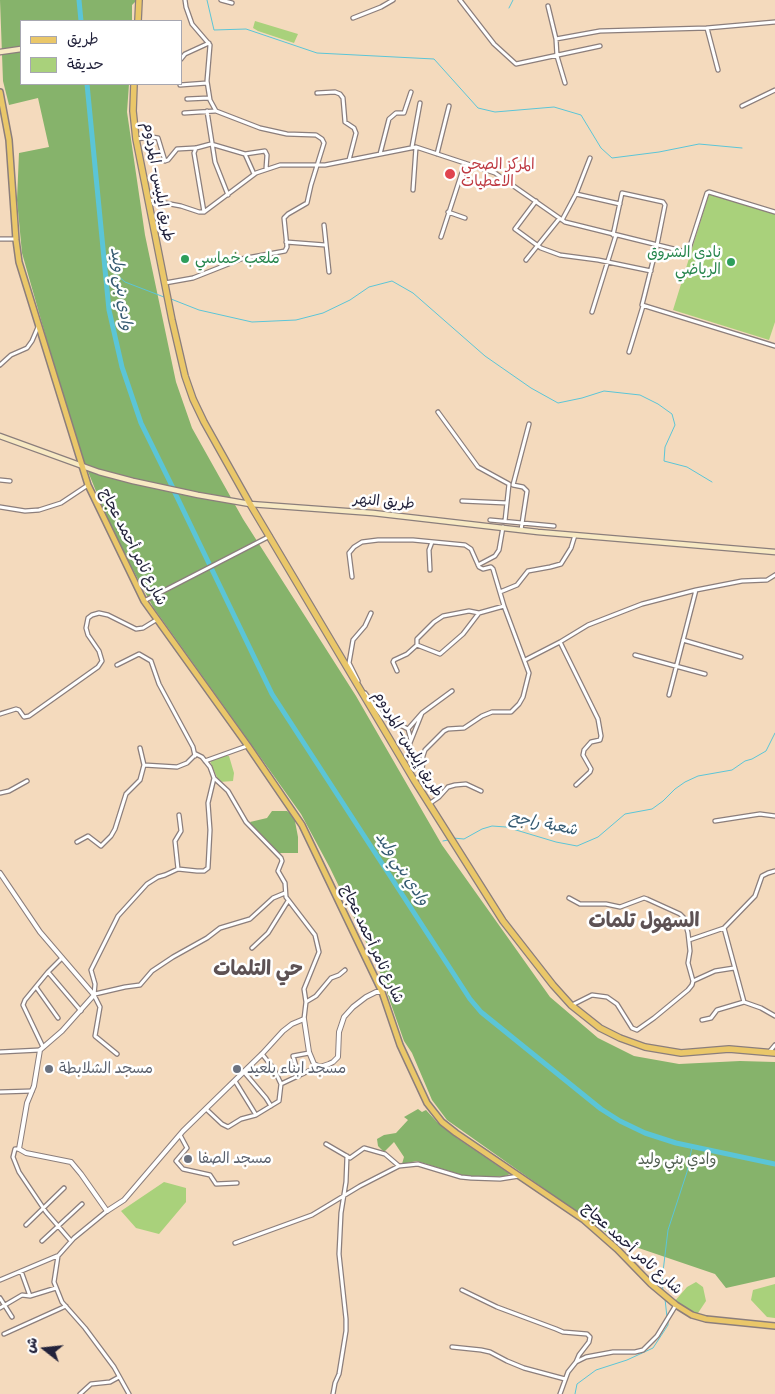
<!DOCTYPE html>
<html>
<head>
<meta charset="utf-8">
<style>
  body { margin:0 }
  #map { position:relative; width:775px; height:1394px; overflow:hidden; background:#f4dabd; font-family:"Patrick Hand","Playpen Sans Arabic",sans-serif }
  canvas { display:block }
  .legend { position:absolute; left:20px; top:20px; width:162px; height:65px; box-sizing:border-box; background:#fff; border:1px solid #a7a7b1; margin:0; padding:6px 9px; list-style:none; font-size:15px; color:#22223b }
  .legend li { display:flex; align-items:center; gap:10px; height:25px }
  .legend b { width:25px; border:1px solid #a7a7b1 }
  .north { position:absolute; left:20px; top:1324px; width:50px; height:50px; -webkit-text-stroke:4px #fff; paint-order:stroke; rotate:286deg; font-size:14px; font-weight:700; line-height:20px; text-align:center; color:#22223b }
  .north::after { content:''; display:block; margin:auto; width:18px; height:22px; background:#22223b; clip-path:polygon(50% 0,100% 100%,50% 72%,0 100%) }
</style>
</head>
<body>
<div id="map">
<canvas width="775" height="1394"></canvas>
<ul class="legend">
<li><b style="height:6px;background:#eac769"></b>طريق</li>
<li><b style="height:14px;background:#a9d17b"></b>حديقة</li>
</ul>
<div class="north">ش</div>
</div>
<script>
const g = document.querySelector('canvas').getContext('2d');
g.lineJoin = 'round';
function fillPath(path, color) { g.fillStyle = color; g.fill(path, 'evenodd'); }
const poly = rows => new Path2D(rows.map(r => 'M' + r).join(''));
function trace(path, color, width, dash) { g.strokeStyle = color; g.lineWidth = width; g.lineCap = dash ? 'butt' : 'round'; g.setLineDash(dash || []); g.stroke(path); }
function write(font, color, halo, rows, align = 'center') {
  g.font = font + ' "Patrick Hand","Playpen Sans Arabic",sans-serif'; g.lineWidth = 5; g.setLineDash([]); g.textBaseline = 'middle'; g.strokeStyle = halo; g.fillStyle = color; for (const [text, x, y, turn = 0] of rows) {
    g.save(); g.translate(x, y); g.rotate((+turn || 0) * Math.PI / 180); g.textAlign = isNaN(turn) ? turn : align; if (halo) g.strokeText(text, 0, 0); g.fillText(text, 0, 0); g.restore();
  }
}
fillPath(poly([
  [255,21,298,34,294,43,258,31,253,28],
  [709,194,775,214,775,322,769,340,673,310],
  [221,756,229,756,234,773,233,781,219,782,210,761],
  [164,1182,186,1188,186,1202,159,1234,136,1228,121,1211],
  [696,1282,703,1287,706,1301,698,1313,694,1313,674,1302,687,1287],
  [775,1284,775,1318,767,1317,751,1300,753,1290]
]), '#a9d17b');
fillPath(poly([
  [0,0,137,0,132,5,132,21,21,21,21,84,129,84,127,112,145,235,176,382,192,428,243,519,356,696,442,845,550,997,598,1038,634,1056,679,1064,740,1061,775,1062,775,1277,726,1288,715,1274,618,1241,447,1120,432,1100,412,1053,404,1041,378,967,330,868,301,814,153,607,112,531,83,459,61,390,22,253,17,200,19,153,49,147,38,98,9,105,3,81],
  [272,811,287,811,294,816,298,837,298,853,277,853,256,832,250,822,267,818],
  [418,1109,422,1112,426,1110,437,1122,457,1138,510,1174,505,1176,493,1177,465,1176,417,1161,402,1164,404,1157,394,1142,384,1152,378,1146,377,1139,384,1135,396,1133,408,1120,404,1117]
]), '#86b36b');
trace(poly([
  [207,0,214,30,246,29,317,53,434,59,478,108,495,112,554,107,581,115,601,148,612,158,659,152,699,144,742,148],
  [509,8,513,0],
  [104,264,125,282,164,297],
  [171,299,199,310,252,322,296,320,323,313,350,300,369,287,392,281,413,293,485,356,531,388,558,403,582,398,604,391,640,395,658,404,672,414,675,425,665,447,664,461,687,467,712,482],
  [453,838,464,839,482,829,492,826,506,827,556,842,577,846,598,837,625,814,652,809,663,801,675,789,685,782,698,776,732,770,745,761,752,759,766,751,775,733],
  [443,841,448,840],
  [663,1291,662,1280,668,1230,687,1172,692,1147],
  [665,1299,667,1317],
  [575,1394,577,1384,596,1370,627,1360,653,1348,668,1325,668,1321]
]), '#5bc5d7', 1);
trace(poly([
  [79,0,81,21],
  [87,84,109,310,122,367,141,423,173,488],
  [175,493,272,694,470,999,481,1012,601,1109,620,1121,645,1133,676,1143,775,1164]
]), '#5bc5d7', 5);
const minor = poly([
  [221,0,232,3],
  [460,0,494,44,516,64,600,46],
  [548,6,556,39],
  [353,18,381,7,393,0],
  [707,28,718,70],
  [181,59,185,54,209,43],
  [565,83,557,56,556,39,600,31,707,28,775,22],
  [180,85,207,83],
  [317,93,335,92,340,94,343,98,345,122,354,128,356,133,349,160],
  [187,99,209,98],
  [742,106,775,90],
  [207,111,215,162,228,195],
  [184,113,215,111],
  [136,139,152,137,158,138,165,161,168,160,177,149,195,148],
  [412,147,420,103],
  [245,154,254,174],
  [380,154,389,119,396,113,404,113,411,92],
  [437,154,449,106],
  [413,190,416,147],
  [576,194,620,204],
  [149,200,181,206,199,212,204,212,256,173,280,165,325,165,416,147,495,173,565,222,682,251,689,249,707,193,709,192,775,212],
  [536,201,515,229,541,248,560,255,598,260,651,271],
  [204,212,194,153,196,148,211,144,245,154,265,151,267,155,266,169],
  [448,212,465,218],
  [562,220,576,194,590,158],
  [324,225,329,272],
  [613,235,622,193,663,202,665,205,657,245,642,305,775,346],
  [441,237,465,163],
  [0,239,16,239],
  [286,242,325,245],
  [526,260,559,219],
  [165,283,193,278,241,259,285,251,287,247,284,218,288,214,307,203,311,185,324,143,322,139,316,135,287,134,260,128,216,111,210,100,207,81,210,45,192,24,186,7,185,0],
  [592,312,616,235],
  [629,352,643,306],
  [0,365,11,355,27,348,32,341,38,327],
  [438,412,478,467,509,484,505,521],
  [0,480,10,481],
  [462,501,507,503],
  [0,507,25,511,39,510,61,503,88,485],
  [490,520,554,526],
  [521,530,527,491,523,487,513,485,529,424],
  [478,565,495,556,499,550,503,527],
  [430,570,429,550,432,542],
  [352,577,349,553,354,547,362,542,378,540,413,540,465,545,471,549,479,567,483,569,491,567,493,569,504,606],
  [500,592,517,585,528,571,550,567,561,564,571,548,575,535],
  [144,601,270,536],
  [683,640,741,657],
  [560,642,598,719,601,736,600,740,591,742,584,750,583,755,591,769,590,772,576,785],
  [635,655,705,674],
  [525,660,560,642,588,625,642,604,696,590,742,581,767,580,775,575],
  [117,665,139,654,151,661,159,684,193,747,195,756],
  [397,671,393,662,394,660,407,654,417,645],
  [358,681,349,663,353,640,365,626,371,613],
  [365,693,382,716,408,729,411,740],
  [669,695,696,590],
  [0,714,16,709,19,710,24,717,29,716,98,667,102,661,99,651,88,635,86,628,88,618,92,615,99,613,108,615,136,629,143,628,156,620],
  [408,729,422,713,452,691],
  [140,748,144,765,177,767,187,763,196,754,202,757,210,767,214,778,228,791,246,822,281,858,282,861,278,871,285,883,286,897,315,935,319,952,304,989,306,1002,304,1019],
  [205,761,247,746],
  [422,771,412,758,409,750,410,743,422,713],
  [414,780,422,774,423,756,425,750,444,731,448,729,464,728,482,716,492,712,511,712,519,704,523,697,529,673,504,606,479,613,469,611,443,616,434,622,417,639,417,645,440,654,463,634,479,613],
  [0,793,9,791,27,781],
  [429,804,439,797,448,787,455,785,466,784,481,791],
  [715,821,760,814,775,816],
  [77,842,88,836,101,846,111,836,115,829,126,794,140,780,144,765],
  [178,869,175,841,181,831,179,815],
  [775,871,768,873,762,876,755,896,724,928,744,1002,761,1008,775,1016],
  [569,898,580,904,606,904,620,907,644,898,647,899,680,914,684,918,688,933,690,951,688,963,693,981,692,985,688,990,654,1018,637,1030,632,1028,617,1004,607,997,592,995,572,1005],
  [689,940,724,928],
  [252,948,268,933,288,901],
  [48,972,81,1011],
  [693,981,715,971,734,968],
  [36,987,58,1018],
  [95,994,125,987,140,985,152,971,173,957,207,938,220,928,250,919,273,898,285,893],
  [306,1002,316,996,331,978,339,975,345,970],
  [702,1020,711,1018,717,1010,744,1002],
  [43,1047,23,1005,25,1000,48,972,62,958],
  [770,1051,775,1045],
  [0,1052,40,1050],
  [117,1054,95,1036,100,1007,94,995,95,984,91,970,118,916,147,884,158,877,165,875,178,869,197,871,204,871,208,868,210,830,208,803,214,778],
  [262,1054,274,1069,281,1084],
  [244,1072,266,1098,271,1106],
  [299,1076,293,1056,309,1053],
  [235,1081,256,1115],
  [0,1092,32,1091],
  [206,1109,222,1124,228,1127,241,1119,256,1115,279,1101,281,1084,317,1067],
  [180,1135,187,1148,176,1161,183,1169,210,1175,216,1184,237,1183],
  [326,1144,350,1158,364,1148,385,1154,399,1166],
  [19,1149,15,1149,13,1157,19,1172,46,1212,71,1241],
  [107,1211,74,1238,58,1256,54,1282,62,1302,85,1328,114,1367,129,1394],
  [26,1225,64,1188],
  [42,1241,82,1204],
  [235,1243,312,1215,360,1186,399,1166,418,1164,461,1177,471,1178,500,1179,519,1176],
  [21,1271,30,1296],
  [0,1280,57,1256],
  [462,1290,497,1307,556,1329,563,1332,587,1334,590,1337,589,1342,579,1355,576,1362],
  [0,1298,12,1317],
  [0,1308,22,1295,30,1296,56,1288],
  [4,1334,66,1306],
  [452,1347,481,1350,490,1352,507,1361,524,1368,565,1379],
  [80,1394,91,1384,110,1382,119,1377],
  [333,1394,335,1383,339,1374,346,1331,346,1319,339,1254,341,1213,346,1182,347,1156],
  [560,1394,568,1372,576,1362,586,1357,613,1352,635,1352,643,1350,657,1336,676,1305]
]);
const tertiary = poly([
  [0,873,40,932,94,995,62,1031,40,1050,34,1086,27,1103,19,1149,26,1153,71,1162,81,1174,107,1211,124,1200,183,1131,262,1054,283,1031,292,1024,304,1019,309,1052,314,1064,320,1067,329,1064,333,1062,338,1057,339,1032,344,1017,353,1007,366,997,376,992,382,992]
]);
const secondary = poly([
  [0,52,21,49],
  [0,436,99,472,133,481,198,495,250,504,373,513,538,532,775,552]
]);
const primary = poly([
  [0,92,9,140,16,240,19,262,88,485,144,601,248,746,302,825,382,992,400,1045,427,1103,442,1122,456,1133,584,1220,617,1249,651,1284,676,1305,692,1315,706,1319,775,1326]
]);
const trunk = poly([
  [138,21,139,0],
  [134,84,133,111,136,139,172,320,185,376,193,399,204,422,250,504,414,780,503,921,553,985,571,1005,600,1028,620,1038,645,1047,681,1053,729,1049,775,1053]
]);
trace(minor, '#8b7e7c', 5.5);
trace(tertiary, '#8b7e7c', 6);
trace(secondary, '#8b7e7c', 7);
trace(primary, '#8b7e7c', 8);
trace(trunk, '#8b7e7c', 8);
trace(minor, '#fff', 3);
trace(tertiary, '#fff', 4);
trace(secondary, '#f7e9c3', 4.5);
trace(primary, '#eac769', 5);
trace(trunk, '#eac769', 5.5);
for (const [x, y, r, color] of [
  [450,174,6,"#e0444e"],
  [185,259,5,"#2e9e5b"],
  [731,262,5,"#2e9e5b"],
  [49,1069,5,"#6b7280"],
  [237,1069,5,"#6b7280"],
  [188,1159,5,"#6b7280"]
]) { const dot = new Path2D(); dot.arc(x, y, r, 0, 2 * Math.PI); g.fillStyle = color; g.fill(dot); trace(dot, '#fff', 2); }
write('15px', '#be3a42', '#fff', [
  ["المركز الصحي",461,165],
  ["الاعطيات",461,182]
], 'left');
write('15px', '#22223b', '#fff', [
  ["طريق ايليس- المردوم",158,182,80],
  ["طريق النهر",384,502,5],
  ["شارع ثامر أحمد عجاج",133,547,63],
  ["طريق إيليس- المردوم",408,744,59],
  ["شارع ثامر أحمد عجاج",372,944,65],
  ["شارع ثامر أحمد عجاج",632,1249,42]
]);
write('15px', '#27864d', '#fff', [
  ["نادي الشروق",721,253],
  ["الرياضي",721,270],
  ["ملعب خماسي",195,259,"left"]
], 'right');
write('15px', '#5b616d', '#fff', [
  ["مسجد الشلابطة",59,1069],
  ["مسجد ابناء بلعيد",247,1069],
  ["مسجد الصفا",198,1159]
], 'left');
write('15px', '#515f51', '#fff', [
  ["وادي بني وليد",677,1160]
]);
write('italic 16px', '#365b72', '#fff', [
  ["وادي بني وليد",121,289,82],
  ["شعبة راجح",543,824,11],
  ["وادي بني وليد",402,869,57]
]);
write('bold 20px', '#5e5254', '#fff', [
  ["السهول تلمات",644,922],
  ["حي التلمات",258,970]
]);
</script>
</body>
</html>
